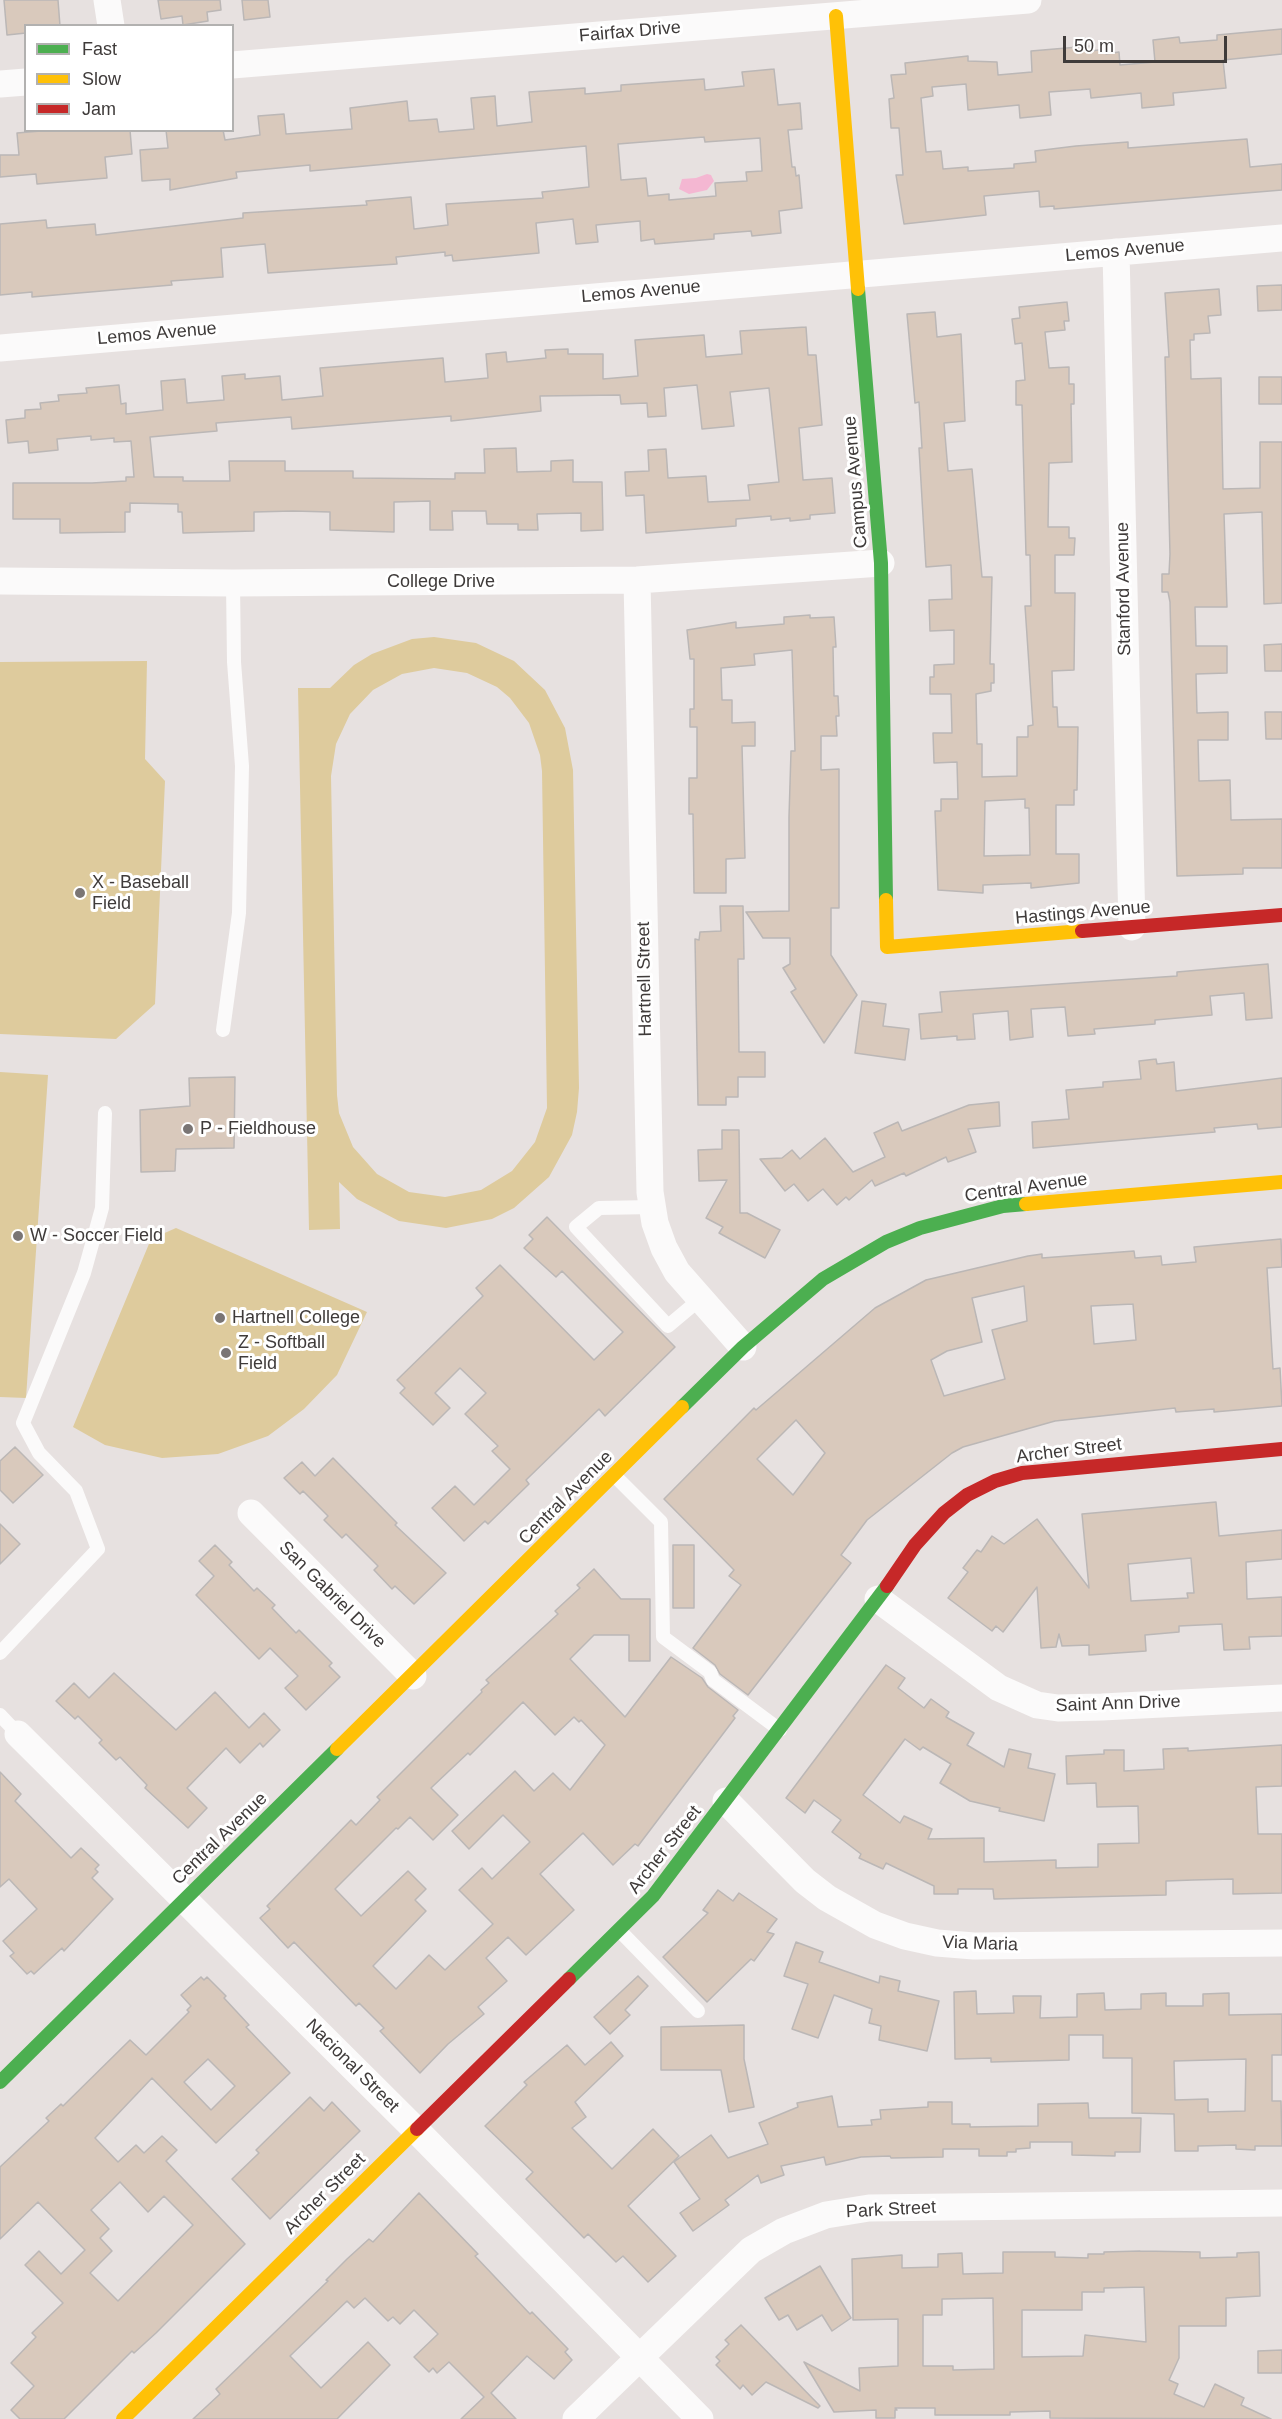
<!DOCTYPE html>
<html>
<head>
<meta charset="utf-8">
<style>
  body { margin:0 }
  #map { position:relative; width:1282px; height:2419px; overflow:hidden; background:#e7e1e0; font-family:Helvetica,sans-serif }
  canvas { display:block }
  .legend { position:absolute; left:24px; top:24px; width:210px; height:108px; box-sizing:border-box; background:#fff; border:2px solid #b2b1b0; margin:0; padding:8px 10px; list-style:none; font-size:18px; color:#3f3b3a }
  .legend li { display:flex; align-items:center; gap:12px; height:30px }
  .legend b { width:30px; border:2px solid #b2b1b0 }
  .scale { position:absolute; left:1063px; top:36px; width:164px; height:27px; box-sizing:border-box; border:3px solid #3f3b3a; border-top:0; padding-left:8px; font-size:18px; line-height:21px; white-space:nowrap; color:#3f3b3a; -webkit-text-stroke:4px #fff; paint-order:stroke }
</style>
</head>
<body>
<div id="map">
<canvas width="1282" height="2419"></canvas>
<ul class="legend">
<li><b style="height:8px;background:#4caf50"></b>Fast</li>
<li><b style="height:8px;background:#ffc107"></b>Slow</li>
<li><b style="height:8px;background:#c62828"></b>Jam</li>
</ul>
<div class="scale">50 m</div>
</div>
<script>
const g = document.querySelector('canvas').getContext('2d');
g.lineJoin = 'round';
function fillPath(path, color) { g.fillStyle = color; g.fill(path, 'evenodd'); }
const poly = rows => new Path2D(rows.map(r => 'M' + r).join(''));
function trace(path, color, width, dash) { g.strokeStyle = color; g.lineWidth = width; g.lineCap = dash ? 'butt' : 'round'; g.setLineDash(dash || []); g.stroke(path); }
function write(font, color, halo, rows, align = 'center') {
  g.font = font + ' Helvetica,sans-serif'; g.lineWidth = 6; g.setLineDash([]); g.textBaseline = 'middle'; g.strokeStyle = halo; g.fillStyle = color; for (const [text, x, y, turn = 0] of rows) {
    g.save(); g.translate(x, y); g.rotate((+turn || 0) * Math.PI / 180); g.textAlign = isNaN(turn) ? turn : align; if (halo) g.strokeText(text, 0, 0); g.fillText(text, 0, 0); g.restore();
  }
}
fillPath(poly([
  [434,637,476,643,514,661,545,690,565,728,573,770,579,1088,577,1112,572,1135,549,1177,514,1208,492,1219,446,1228,399,1221,357,1199,339,1182,340,1229,309,1230,298,688,330,688,354,665,372,654,412,639],
  [434,668,467,673,497,687,510,698,529,723,540,755,542,771,547,1108,535,1142,512,1171,481,1190,445,1197,409,1192,377,1174,353,1147,339,1113,337,1095,331,776,336,744,350,714,373,690,402,674],
  [147,661,145,759,165,781,155,1004,116,1039,0,1034,0,662],
  [0,1072,48,1075,26,1398,0,1397],
  [176,1228,367,1312,337,1375,304,1409,268,1436,218,1454,162,1458,105,1445,73,1427,151,1239]
]), '#decb9d');
fillPath(poly([
  [707,174,711,175,714,181,707,190,689,194,679,189,682,179,696,178]
]), '#f4b7d2');
const building = poly([
  [4,0,58,0,60,26,26,26,26,33,7,35,4,0],
  [158,0,220,0,221,10,207,12,208,21,183,25,182,16,161,19,158,0],
  [242,0,268,0,270,17,244,20,242,0],
  [1282,29,1282,54,1223,60,1226,88,1173,93,1174,105,1142,108,1141,93,1091,98,1090,89,1049,92,1051,115,1020,118,1019,105,968,110,966,84,932,87,933,96,921,98,926,152,941,151,943,169,968,167,968,171,1014,168,1014,164,1036,162,1035,151,1076,146,1128,142,1128,148,1247,139,1250,167,1282,164,1282,190,1054,209,1054,206,1040,207,1039,191,984,196,986,215,904,224,896,175,903,175,899,128,891,128,889,99,894,98,891,75,906,74,905,63,968,56,968,61,997,62,998,75,1032,72,1031,51,1090,46,1091,51,1106,49,1106,54,1119,52,1120,65,1155,62,1153,40,1179,37,1180,43,1217,40,1217,35,1282,29],
  [774,69,778,105,800,103,802,129,788,130,792,167,795,167,796,176,799,175,802,208,779,211,781,233,752,236,751,231,714,234,714,239,655,244,654,239,641,241,640,221,596,225,598,242,576,244,573,219,536,223,539,253,453,261,452,255,445,256,445,252,396,257,397,264,268,273,265,244,221,248,223,277,171,281,172,285,32,297,32,292,0,295,0,224,46,220,47,228,95,224,96,235,243,218,243,213,367,205,366,201,411,197,414,229,448,225,446,204,543,198,542,192,589,187,586,146,310,171,310,165,236,172,237,178,170,190,170,179,142,181,140,150,168,148,166,130,223,130,225,140,260,135,258,116,284,114,286,134,352,129,350,108,407,101,409,121,437,119,439,132,474,129,471,98,495,96,497,126,532,122,529,92,585,88,585,94,621,91,621,85,704,79,705,90,744,86,742,72,774,69],
  [704,137,705,142,760,138,762,171,746,172,747,181,715,183,716,196,669,200,669,194,648,196,646,178,621,180,618,144,704,137],
  [53,130,130,130,132,154,105,157,107,178,37,184,36,174,0,177,0,155,19,155,17,133,53,130],
  [1282,285,1282,310,1258,311,1257,286,1282,285],
  [1219,289,1221,315,1208,316,1210,333,1194,334,1194,340,1190,340,1191,379,1221,378,1223,489,1260,488,1260,442,1282,442,1282,603,1264,604,1262,512,1224,514,1227,607,1195,607,1196,646,1227,646,1227,673,1196,674,1197,713,1228,712,1228,740,1198,740,1199,781,1230,780,1231,820,1282,819,1282,868,1243,868,1243,874,1177,876,1170,602,1168,592,1162,592,1162,574,1169,574,1170,554,1165,357,1169,357,1165,293,1219,289],
  [1067,302,1069,321,1064,321,1065,330,1045,332,1049,368,1069,367,1069,384,1074,384,1074,404,1071,404,1072,462,1049,463,1048,527,1069,527,1069,538,1075,538,1074,555,1055,555,1055,593,1075,593,1074,670,1052,671,1053,707,1057,707,1058,727,1078,727,1077,790,1074,790,1074,805,1056,805,1056,854,1079,854,1079,883,1031,888,1031,883,983,885,983,893,938,890,935,811,941,811,941,799,958,799,957,762,934,763,933,733,952,733,951,694,930,694,930,677,934,677,934,665,954,664,954,630,930,631,929,600,952,599,951,565,926,567,919,448,922,448,919,402,915,403,907,314,935,312,937,337,961,334,965,421,944,423,948,471,972,469,982,577,992,577,990,664,994,664,994,683,991,683,991,691,976,694,977,744,982,744,982,777,1017,776,1017,737,1028,737,1028,726,1033,725,1025,606,1031,606,1030,555,1026,555,1022,405,1016,405,1016,381,1025,380,1022,343,1015,344,1012,319,1020,318,1019,307,1067,302],
  [1025,799,1025,808,1029,808,1030,855,984,856,985,801,1025,799],
  [806,327,808,355,816,355,822,425,799,428,803,480,832,478,835,513,810,515,810,519,790,521,790,518,771,520,771,516,736,519,736,526,646,533,644,495,626,496,625,472,649,471,648,450,666,449,668,478,706,476,708,502,750,500,748,485,779,482,769,388,730,392,734,426,702,429,697,385,664,388,666,416,648,417,647,403,621,404,620,395,540,396,541,411,479,418,451,421,451,416,292,429,291,417,216,423,217,431,150,437,154,477,183,477,183,481,230,481,229,461,285,461,285,471,353,471,353,478,455,479,455,473,485,473,484,449,516,448,517,472,551,471,551,461,573,460,573,482,602,482,603,530,581,531,581,513,537,514,538,530,518,530,518,524,487,524,486,511,452,511,453,530,430,530,430,501,394,502,394,532,330,530,330,512,293,511,254,512,254,531,183,533,182,512,178,512,178,504,130,503,130,512,125,512,125,532,60,533,60,519,13,519,13,483,92,483,126,481,126,477,134,477,131,441,114,442,114,438,91,440,91,436,57,439,58,450,29,453,28,441,8,443,6,420,25,418,25,410,41,409,40,403,59,401,58,395,87,393,86,388,119,385,121,404,126,403,126,414,163,410,161,381,185,379,187,403,224,400,222,376,245,374,245,379,280,376,282,400,323,396,320,368,443,358,445,382,488,378,486,354,506,352,507,362,546,358,545,350,568,349,568,354,603,354,603,379,638,376,635,340,704,335,706,357,742,354,740,331,806,327],
  [1259,377,1282,377,1282,404,1259,404,1259,377],
  [810,615,810,618,834,617,836,647,833,647,834,696,838,696,839,716,836,716,837,736,821,736,821,770,839,769,839,908,831,908,831,955,857,995,824,1043,791,992,796,989,783,968,790,964,790,938,763,938,746,912,789,911,789,817,791,751,795,751,792,650,754,654,755,665,721,668,722,700,732,700,732,723,755,722,755,746,742,746,745,858,726,859,726,893,694,893,693,814,689,814,689,778,697,778,697,727,690,727,690,709,694,709,694,659,690,659,687,630,736,622,736,628,784,624,784,617,810,615],
  [1282,644,1282,671,1265,671,1264,645,1282,644],
  [1265,712,1282,712,1282,739,1266,739,1265,712],
  [720,906,743,906,744,959,738,959,739,1052,765,1052,765,1077,738,1077,738,1097,726,1097,726,1105,698,1105,695,939,699,940,700,932,721,931,720,906],
  [1268,964,1272,1018,1246,1020,1244,993,1210,996,1212,1015,1155,1020,1155,1024,1094,1029,1095,1034,1068,1036,1065,1007,1031,1009,1033,1037,1010,1040,1008,1011,973,1014,975,1039,957,1040,957,1036,921,1039,919,1014,942,1012,940,992,1177,976,1177,972,1268,964],
  [862,1001,886,1004,883,1026,909,1029,905,1060,855,1053,862,1001],
  [1156,1059,1157,1064,1174,1062,1176,1091,1282,1078,1282,1127,1258,1129,1257,1124,1214,1128,1215,1132,1033,1148,1032,1122,1069,1119,1066,1090,1103,1087,1103,1082,1141,1079,1139,1061,1156,1059],
  [235,1077,234,1148,176,1149,175,1171,141,1172,140,1110,190,1106,189,1078,235,1077],
  [999,1102,1000,1126,968,1129,976,1152,948,1162,946,1157,906,1176,904,1173,875,1186,872,1180,849,1200,846,1197,837,1205,823,1189,808,1201,794,1184,785,1191,760,1159,782,1158,792,1150,800,1159,825,1138,853,1172,885,1157,874,1133,898,1122,902,1131,969,1105,999,1102],
  [722,1130,739,1130,740,1213,747,1213,780,1230,765,1258,719,1233,723,1227,706,1218,727,1180,699,1181,698,1150,722,1149,722,1130],
  [547,1217,675,1347,605,1416,599,1409,526,1480,529,1484,488,1524,485,1521,464,1541,432,1508,455,1486,474,1505,510,1469,492,1451,498,1446,465,1414,486,1393,460,1368,435,1393,450,1408,433,1425,400,1393,405,1388,397,1380,483,1296,476,1288,500,1265,594,1360,623,1332,562,1271,556,1277,524,1248,533,1239,529,1235,547,1217],
  [1281,1239,1282,1267,1267,1268,1273,1369,1280,1368,1282,1406,1214,1412,1214,1409,1176,1412,1175,1408,1055,1421,963,1447,952,1453,867,1520,841,1555,851,1563,748,1695,720,1674,715,1665,693,1648,741,1585,729,1576,734,1570,664,1499,754,1408,756,1410,875,1308,926,1280,1028,1256,1042,1254,1042,1258,1134,1251,1135,1258,1161,1256,1162,1265,1196,1262,1194,1247,1281,1239],
  [1024,1286,1027,1321,992,1330,1005,1379,944,1396,931,1360,947,1351,982,1342,972,1298,1024,1286],
  [1133,1304,1136,1340,1094,1344,1091,1306,1133,1304],
  [796,1420,825,1453,793,1495,757,1459,796,1420],
  [15,1447,43,1475,13,1503,0,1490,0,1461,15,1447],
  [333,1458,397,1523,395,1525,446,1573,414,1604,395,1586,392,1589,374,1570,378,1566,346,1534,342,1538,324,1520,328,1516,303,1491,300,1494,284,1478,302,1462,315,1476,333,1458],
  [1216,1502,1219,1536,1282,1530,1282,1559,1246,1562,1247,1599,1282,1597,1282,1636,1249,1637,1250,1649,1224,1650,1222,1624,1179,1626,1179,1632,1145,1635,1146,1651,1089,1655,1089,1645,1062,1646,1059,1634,1056,1647,1041,1648,1037,1587,1003,1632,996,1626,992,1631,948,1598,968,1572,963,1568,977,1550,981,1552,992,1536,1004,1544,1037,1519,1089,1588,1082,1514,1216,1502],
  [1191,1558,1194,1593,1187,1593,1188,1598,1131,1601,1128,1564,1191,1558],
  [0,1524,20,1544,0,1564,0,1524],
  [215,1545,232,1562,229,1565,254,1591,257,1588,275,1605,272,1608,296,1633,299,1630,332,1663,329,1666,340,1677,306,1710,285,1688,298,1676,270,1648,259,1659,196,1595,214,1576,199,1561,215,1545],
  [673,1545,694,1545,694,1608,673,1608,673,1545],
  [594,1569,621,1599,650,1599,650,1661,629,1661,629,1635,594,1635,570,1659,625,1717,671,1657,702,1678,708,1687,738,1710,733,1716,735,1718,638,1846,635,1844,613,1865,583,1833,540,1874,574,1910,526,1955,508,1937,486,1958,507,1981,478,2007,484,2014,448,2044,420,2073,380,2031,384,2028,359,2003,356,2006,294,1942,288,1948,260,1918,270,1909,267,1906,351,1820,356,1825,380,1800,377,1797,482,1692,481,1690,489,1683,486,1680,558,1614,555,1611,580,1588,577,1585,594,1569],
  [523,1702,555,1735,574,1717,579,1722,581,1720,605,1745,570,1790,553,1773,534,1791,515,1771,452,1831,469,1849,503,1815,530,1842,492,1879,482,1868,459,1890,493,1924,445,1970,429,1955,396,1989,373,1966,426,1911,415,1900,426,1889,408,1871,361,1916,335,1889,396,1828,398,1829,410,1817,433,1840,458,1815,431,1788,468,1753,470,1755,523,1702],
  [886,1665,905,1678,898,1688,924,1708,931,1699,949,1712,946,1717,974,1733,967,1745,1004,1767,1009,1749,1031,1754,1028,1768,1055,1774,1044,1821,999,1811,1000,1808,970,1801,940,1783,951,1764,923,1747,920,1750,905,1739,863,1795,900,1823,904,1816,932,1829,928,1839,984,1838,984,1862,1056,1860,1056,1868,1098,1867,1098,1844,1139,1843,1138,1806,1097,1807,1096,1783,1067,1784,1066,1756,1104,1754,1104,1750,1124,1750,1124,1771,1164,1769,1163,1749,1188,1748,1188,1751,1282,1745,1282,1786,1256,1787,1258,1834,1282,1834,1282,1893,1233,1894,1233,1879,1193,1880,1166,1881,1166,1895,994,1899,993,1889,958,1889,958,1894,934,1894,934,1886,886,1863,883,1869,859,1858,861,1854,832,1832,841,1820,814,1800,805,1813,786,1798,886,1665],
  [114,1673,176,1730,215,1692,249,1728,264,1713,280,1730,263,1747,260,1743,240,1763,226,1748,187,1788,207,1808,188,1828,145,1788,147,1785,120,1757,116,1760,99,1743,102,1740,78,1716,75,1719,56,1701,74,1683,89,1698,114,1673],
  [0,1772,21,1794,15,1801,71,1858,81,1848,99,1865,95,1869,98,1872,92,1878,113,1899,64,1951,62,1948,34,1974,31,1971,27,1974,10,1956,14,1953,3,1941,37,1909,9,1879,0,1887,0,1772],
  [718,1890,733,1901,739,1893,777,1919,767,1932,774,1934,754,1961,751,1959,707,2002,663,1957,708,1913,703,1910,718,1890],
  [796,1942,823,1952,819,1962,879,1983,880,1976,900,1981,898,1991,939,2001,927,2051,879,2040,881,2026,869,2023,872,2009,834,1995,818,2038,792,2029,808,1984,784,1976,796,1942],
  [638,1976,648,1986,625,2010,630,2015,610,2034,594,2017,638,1976],
  [201,1977,204,1980,207,1977,226,1996,224,1998,249,2025,246,2027,290,2073,216,2143,152,2078,95,2138,118,2162,136,2145,144,2153,162,2136,177,2150,166,2161,245,2244,156,2333,134,2353,132,2351,64,2419,20,2419,11,2410,34,2386,11,2363,36,2337,32,2333,63,2303,25,2265,39,2251,61,2274,85,2250,38,2202,0,2239,0,2167,49,2121,46,2118,61,2104,63,2106,130,2040,146,2055,189,2012,187,2010,191,2006,181,1995,201,1977],
  [208,2059,235,2086,211,2110,184,2082,208,2059],
  [120,2182,148,2212,164,2196,193,2225,118,2301,90,2273,112,2251,100,2238,109,2229,91,2210,120,2182],
  [976,1991,977,2014,1014,2013,1013,1996,1041,1996,1040,2018,1077,2017,1077,1994,1104,1993,1105,2010,1141,2009,1141,1994,1166,1993,1166,2006,1203,2006,1203,1994,1229,1993,1229,2015,1282,2014,1282,2055,1272,2055,1272,2101,1281,2101,1282,2146,1255,2146,1255,2150,1236,2149,1236,2145,1198,2146,1198,2151,1175,2151,1174,2114,1132,2113,1132,2058,1103,2058,1103,2035,1069,2035,1069,2060,991,2062,991,2058,955,2059,954,1992,976,1991],
  [1246,2059,1245,2111,1208,2112,1208,2099,1175,2100,1174,2061,1246,2059],
  [744,2025,744,2059,754,2107,729,2112,721,2070,661,2070,661,2027,744,2025],
  [611,2042,623,2056,575,2102,586,2117,572,2128,612,2169,653,2129,679,2156,628,2206,676,2256,648,2282,623,2256,616,2262,588,2234,584,2238,526,2179,533,2172,485,2126,527,2085,524,2082,567,2045,585,2065,611,2042],
  [832,2096,838,2127,872,2125,871,2120,881,2119,880,2110,928,2107,928,2102,952,2102,952,2124,970,2124,970,2127,1038,2126,1038,2104,1088,2103,1089,2118,1141,2118,1140,2152,1115,2152,1115,2156,1072,2155,1072,2142,1030,2142,1030,2148,1016,2149,1016,2152,1007,2152,1007,2156,979,2156,979,2149,943,2149,943,2157,891,2158,890,2156,861,2157,826,2165,824,2157,781,2166,784,2175,761,2183,758,2175,725,2200,729,2205,693,2231,680,2213,700,2199,674,2162,711,2135,728,2158,768,2144,759,2123,798,2107,797,2103,832,2096],
  [310,2097,324,2111,332,2102,360,2131,270,2219,232,2179,259,2153,256,2150,310,2097],
  [419,2193,478,2254,475,2256,530,2314,532,2312,568,2349,565,2352,572,2360,554,2379,527,2356,491,2393,516,2419,461,2419,484,2397,449,2362,437,2373,433,2368,429,2372,414,2357,438,2334,414,2310,400,2324,393,2317,388,2321,365,2298,354,2308,347,2301,290,2356,321,2388,368,2342,390,2365,337,2419,193,2419,220,2394,216,2389,328,2281,326,2280,347,2259,369,2239,373,2242,419,2193],
  [1140,2251,1200,2252,1200,2258,1237,2257,1237,2253,1259,2252,1260,2296,1226,2298,1226,2326,1179,2326,1179,2358,1169,2380,1178,2384,1174,2394,1204,2407,1215,2384,1244,2398,1241,2405,1271,2419,1050,2418,1050,2411,1010,2412,1010,2415,935,2415,935,2408,895,2408,897,2410,895,2410,895,2418,876,2418,876,2410,834,2412,804,2362,860,2391,859,2368,898,2366,898,2319,853,2320,852,2259,902,2255,902,2268,938,2267,938,2254,962,2253,963,2274,1003,2273,1003,2252,1055,2252,1055,2257,1088,2258,1088,2254,1104,2254,1104,2252,1140,2251],
  [1144,2287,1146,2342,1085,2335,1083,2356,1022,2357,1022,2310,1082,2310,1082,2292,1104,2292,1104,2288,1144,2287],
  [993,2298,994,2369,953,2370,953,2366,923,2366,923,2315,942,2315,942,2299,993,2298],
  [820,2266,851,2318,832,2331,822,2315,797,2330,788,2315,779,2320,765,2298,820,2266],
  [741,2325,820,2406,818,2408,766,2382,752,2395,743,2385,740,2389,716,2365,720,2361,716,2357,729,2344,725,2340,741,2325],
  [1282,2350,1282,2373,1258,2373,1258,2351,1282,2350]
]);
fillPath(building, '#d9c9bc');
trace(building, '#bbb7b6', 1.5);
trace(poly([
  [223,1030,239,913,242,766,234,662,233,583],
  [653,1207,599,1208,576,1227,668,1326,699,1300],
  [615,1476,661,1522,663,1637,710,1672,713,1680,780,1730],
  [0,1653,98,1549,76,1491,39,1453,23,1423,84,1273,102,1208,105,1113],
  [0,1715,18,1734],
  [620,1931,698,2011]
]), '#fbfafa', 14);
trace(poly([
  [107,0,111,26],
  [232,65,1028,0],
  [0,84,26,82],
  [1116,252,1132,927],
  [0,348,1282,238],
  [637,580,650,1192,655,1223,664,1248,677,1272,743,1347],
  [0,581,233,583,637,580,881,563],
  [251,1513,413,1676],
  [878,1599,999,1688,1037,1705,1058,1708,1102,1707,1282,1698],
  [18,1734,416,2130,700,2419],
  [726,1801,805,1881,827,1898,875,1925,905,1936,937,1943,974,1946,1282,1943],
  [576,2419,751,2250,784,2231,826,2215,869,2208,1282,2203]
]), '#fbfafa', 27);
trace(poly([
  [858,289,881,563,886,900],
  [682,1407,743,1347,823,1279,886,1242,920,1228,1003,1206,1026,1204],
  [569,1979,653,1896,887,1586],
  [0,2082,337,1749]
]), '#4caf50', 14);
trace(poly([
  [836,16,858,289],
  [886,900,887,947,1082,931],
  [1026,1204,1282,1182],
  [337,1749,682,1407],
  [123,2419,417,2129]
]), '#ffc107', 14);
trace(poly([
  [1082,931,1282,915],
  [887,1586,915,1545,944,1513,967,1495,995,1481,1022,1473,1282,1449],
  [417,2129,569,1979]
]), '#c62828', 14);
for (const [x, y, r, color] of [
  [80,893,6,"#7a7574"],
  [188,1129,6,"#7a7574"],
  [18,1236,6,"#7a7574"],
  [220,1318,6,"#7a7574"],
  [226,1353,6,"#7a7574"]
]) { const dot = new Path2D(); dot.arc(x, y, r, 0, 2 * Math.PI); g.fillStyle = color; g.fill(dot); trace(dot, '#fff', 2); }
write('18px', '#3f3b3a', '#fff', [
  ["Fairfax Drive",630,32,-5],
  ["Lemos Avenue",1125,251,-5],
  ["Lemos Avenue",641,292,-5],
  ["Lemos Avenue",157,334,-5],
  ["Campus Avenue",856,482,-95],
  ["College Drive",441,582],
  ["Stanford Avenue",1124,589,-91],
  ["Hastings Avenue",1083,913,-5],
  ["Hartnell Street",645,979,-91],
  ["Central Avenue",1026,1188,-8],
  ["Archer Street",1069,1451,-7],
  ["Central Avenue",566,1498,-45],
  ["San Gabriel Drive",332,1595,45],
  ["Saint Ann Drive",1118,1704,-2],
  ["Central Avenue",220,1839,-44],
  ["Archer Street",665,1850,-52],
  ["Via Maria",980,1944,2],
  ["Nacional Street",352,2066,45],
  ["Archer Street",325,2194,-45],
  ["Park Street",891,2210,-3]
]);
write('18px', '#3f3b3a', '#fff', [
  ["X - Baseball",92,883],
  ["Field",92,904],
  ["P - Fieldhouse",200,1129],
  ["W - Soccer Field",30,1236],
  ["Hartnell College",232,1318],
  ["Z - Softball",238,1343],
  ["Field",238,1364]
], 'left');
</script>
</body>
</html>
